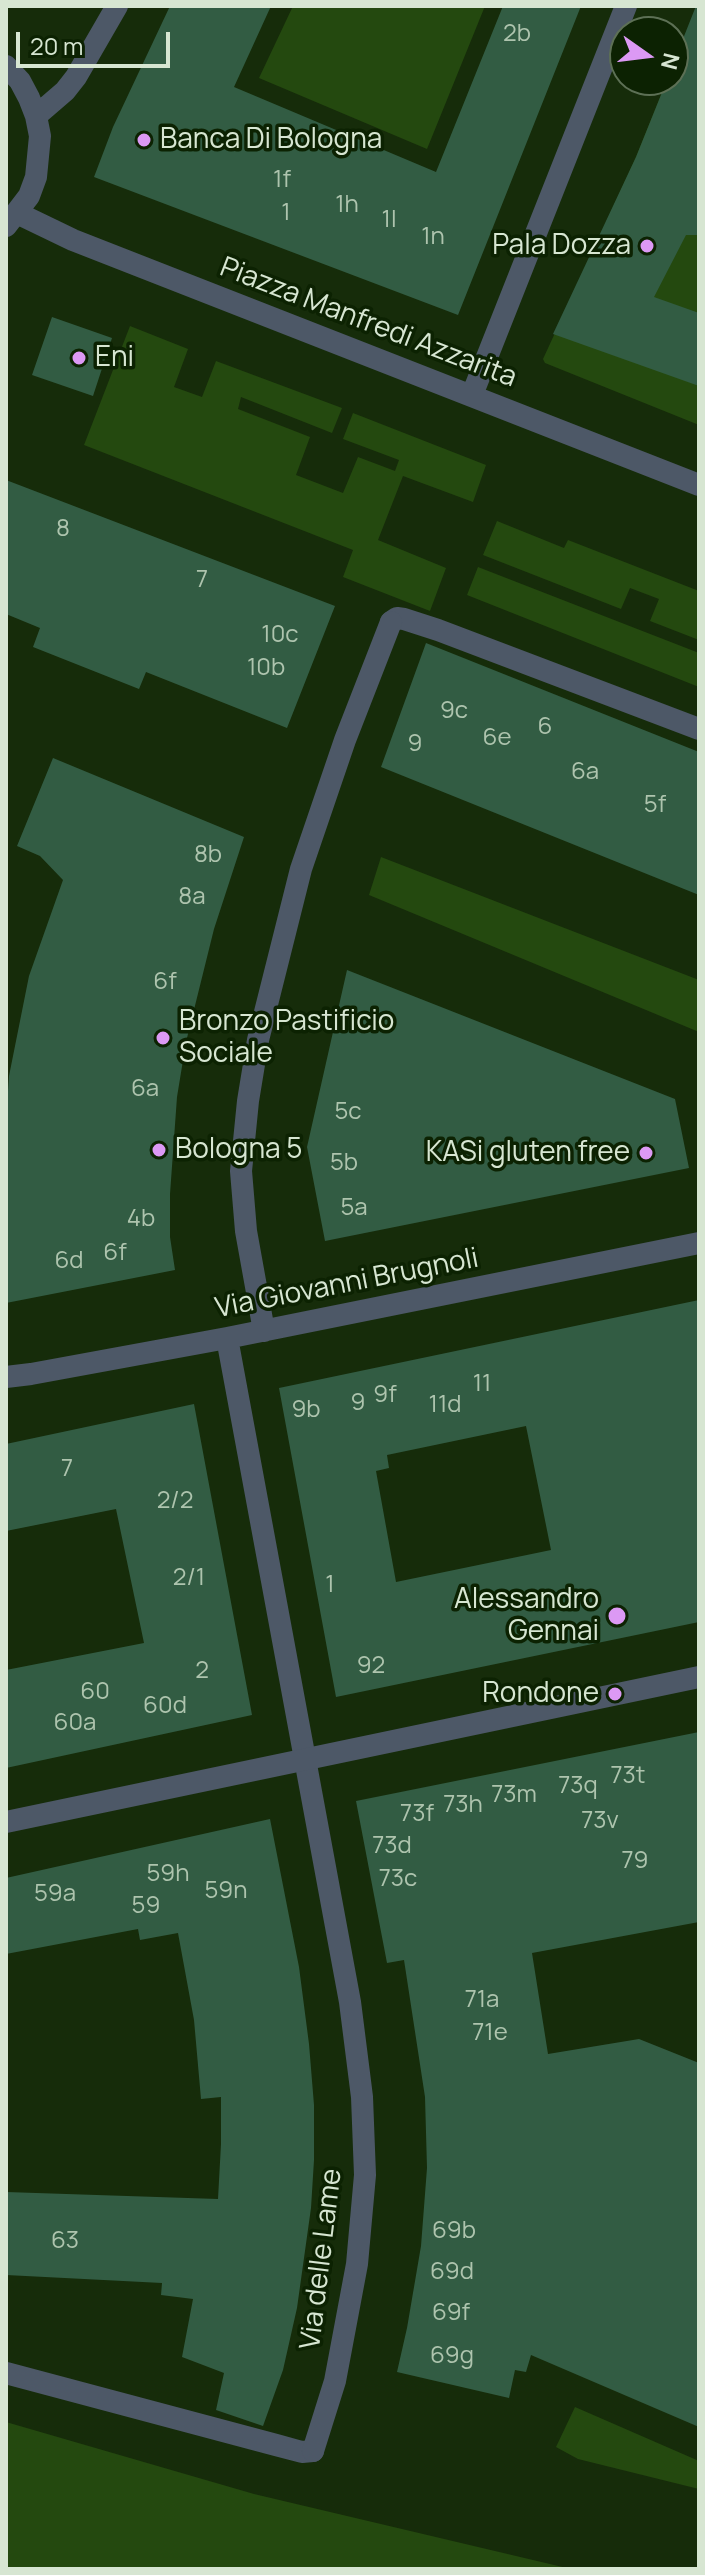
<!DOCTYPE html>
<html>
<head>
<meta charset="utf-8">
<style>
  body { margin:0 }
  #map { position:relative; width:705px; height:2575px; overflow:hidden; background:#162c0a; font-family:Manrope,sans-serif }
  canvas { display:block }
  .frame { position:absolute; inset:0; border:8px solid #d7e6d2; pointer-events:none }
  .north { position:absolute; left:609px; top:16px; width:80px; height:80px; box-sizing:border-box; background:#0c2202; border:2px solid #5d7055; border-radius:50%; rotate:104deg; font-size:22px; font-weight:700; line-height:32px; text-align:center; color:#d7e6d2 }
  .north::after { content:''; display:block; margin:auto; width:28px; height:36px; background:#dc99f4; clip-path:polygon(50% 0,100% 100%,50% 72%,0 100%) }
  .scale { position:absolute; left:16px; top:32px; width:154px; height:36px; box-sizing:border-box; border:4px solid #d7e6d2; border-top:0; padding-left:10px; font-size:24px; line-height:28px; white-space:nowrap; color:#d7e6d2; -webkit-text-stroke:6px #0c2202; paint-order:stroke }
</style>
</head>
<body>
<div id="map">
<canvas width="705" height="2575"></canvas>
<div class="frame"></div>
<div class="north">N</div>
<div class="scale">20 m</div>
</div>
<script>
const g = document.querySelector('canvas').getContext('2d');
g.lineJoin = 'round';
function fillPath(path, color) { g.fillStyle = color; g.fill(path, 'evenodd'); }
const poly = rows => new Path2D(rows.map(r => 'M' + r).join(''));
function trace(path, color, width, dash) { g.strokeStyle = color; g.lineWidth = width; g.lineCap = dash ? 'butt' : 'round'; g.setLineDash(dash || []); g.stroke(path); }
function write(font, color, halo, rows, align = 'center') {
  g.font = font + ' Manrope,sans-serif'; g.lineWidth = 7; g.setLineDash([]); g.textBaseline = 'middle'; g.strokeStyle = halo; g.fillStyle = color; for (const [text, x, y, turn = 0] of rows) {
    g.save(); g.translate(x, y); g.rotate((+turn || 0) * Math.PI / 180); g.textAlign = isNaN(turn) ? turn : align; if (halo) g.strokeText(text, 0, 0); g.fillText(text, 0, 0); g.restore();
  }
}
fillPath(poly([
  [293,6,485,6,427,149,259,78],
  [699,6,699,425,545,363,543,359,636,157,667,80,673,80],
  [130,326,188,349,174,387,202,397,216,361,342,408,332,433,241,397,238,409,310,437,296,475,343,493,358,457,395,471,399,460,343,439,353,413,486,465,473,502,403,476,378,540,446,568,430,611,343,577,353,550,84,445],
  [497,521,564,548,568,540,699,591,699,640,650,621,659,599,630,588,621,609,483,555],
  [478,567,699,653,699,687,467,595],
  [381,857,699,980,699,1032,369,895],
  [575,2407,699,2461,699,2489,578,2459,556,2447],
  [6,2422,254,2494,571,2569,6,2569]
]), '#24490f');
fillPath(poly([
  [170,6,271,6,234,87,436,172,503,6,581,6,458,315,94,177,113,127],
  [696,6,699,6,699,235,686,235,654,297,699,313,699,386,553,334,636,157,667,80,673,80,673,64],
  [52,317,112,338,93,396,32,375],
  [6,480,335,606,287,728,146,672,139,689,33,647,40,628,6,614],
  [426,643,699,752,699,895,381,767],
  [53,758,244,837,214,929,186,1042,177,1097,170,1194,170,1237,175,1270,6,1303,6,1121,9,1076,29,976,63,880,40,856,17,846],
  [347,970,675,1099,689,1168,325,1241,307,1147],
  [699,1300,699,1622,336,1697,279,1388],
  [526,1426,551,1550,396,1582,376,1471,389,1468,387,1455],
  [194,1404,252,1715,6,1768,6,1670,144,1643,116,1509,6,1531,6,1444],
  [699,1732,699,1922,532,1953,548,2054,639,2039,699,2063,699,2427,531,2355,526,2372,515,2370,509,2398,397,2372,407,2328,421,2246,427,2168,425,2097,404,1960,387,1963,356,1801],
  [270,1819,299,1967,309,2044,314,2105,314,2160,311,2208,297,2308,283,2370,263,2426,216,2410,224,2373,182,2357,193,2299,161,2295,162,2283,6,2275,6,2192,218,2199,221,2144,221,2097,201,2099,194,2020,178,1933,140,1940,138,1929,6,1954,6,1878]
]), '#325c43');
trace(poly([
  [391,622,397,618,404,619,438,630,699,729],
  [6,2373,276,2445,302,2452,313,2451]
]), '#4d5867', 22);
trace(poly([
  [6,66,20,81,29,98,36,116,40,136,36,177,29,196,6,226],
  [36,116,65,91,76,77,117,6],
  [17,213,73,240,699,485],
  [472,395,626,6],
  [264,1331,246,1231,241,1171,248,1101,258,1040,301,869,345,740,391,622],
  [227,1338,350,2002,362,2097,365,2175,357,2264,335,2381,313,2451],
  [6,1377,31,1374,227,1338,699,1243]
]), '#4d5867', 22);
trace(poly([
  [6,1822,699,1677]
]), '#4d5867', 22);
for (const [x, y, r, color] of [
  [144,140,8,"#dc99f4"],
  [647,246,8,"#dc99f4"],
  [79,358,8,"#dc99f4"],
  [163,1038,8,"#dc99f4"],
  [159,1150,8,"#dc99f4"],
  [646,1153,8,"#dc99f4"],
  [617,1616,10,"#dc99f4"],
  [615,1694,8,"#dc99f4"]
]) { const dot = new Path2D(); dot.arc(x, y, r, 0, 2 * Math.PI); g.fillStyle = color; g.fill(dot); trace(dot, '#0c2202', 3); }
write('24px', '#aec4ae', null, [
  ["2b",517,34],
  ["1f",282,180],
  ["1h",347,205],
  ["1",286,213],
  ["1l",389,220],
  ["1n",433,237],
  ["8",63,529],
  ["7",202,580],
  ["10c",280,635],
  ["10b",266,668],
  ["9c",454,711],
  ["6",545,727],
  ["6e",497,738],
  ["9",415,744],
  ["6a",585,772],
  ["5f",655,805],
  ["8b",208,855],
  ["8a",192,897],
  ["6f",165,982],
  ["6a",145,1089],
  ["5c",348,1112],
  ["5b",344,1163],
  ["5a",354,1208],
  ["4b",141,1219],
  ["6f",115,1253],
  ["6d",69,1261],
  ["11",482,1384],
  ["9f",385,1395],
  ["9",358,1403],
  ["11d",445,1405],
  ["9b",306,1410],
  ["7",67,1469],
  ["2/2",175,1501],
  ["2/1",189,1578],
  ["1",330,1585],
  ["92",371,1666],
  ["2",202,1671],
  ["60",95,1692],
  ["60d",165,1706],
  ["60a",75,1723],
  ["73t",628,1776],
  ["73q",578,1786],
  ["73m",514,1795],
  ["73h",463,1805],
  ["73f",417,1814],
  ["73v",600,1821],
  ["73d",392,1846],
  ["79",635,1861],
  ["59h",168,1874],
  ["73c",398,1879],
  ["59n",226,1891],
  ["59a",55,1894],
  ["59",146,1906],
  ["71a",482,2000],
  ["71e",490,2033],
  ["69b",454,2231],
  ["63",65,2241],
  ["69d",452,2272],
  ["69f",451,2313],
  ["69g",452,2356]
]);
write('28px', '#d7e6d2', '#0c2202', [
  ["Banca Di Bologna",160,140],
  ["Pala Dozza",631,246,"right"],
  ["Eni",95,358],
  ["Bronzo Pastificio",179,1022],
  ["Sociale",179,1054],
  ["Bologna 5",175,1150],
  ["KASi gluten free",630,1153,"right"],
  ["Alessandro",599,1600,"right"],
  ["Gennai",599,1632,"right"],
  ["Rondone",599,1694,"right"]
], 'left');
write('28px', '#d7e6d2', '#0c2202', [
  ["Piazza Manfredi Azzarita",368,323,21],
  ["Via Giovanni Brugnoli",347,1284,-11],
  ["Via delle Lame",322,2259,-83]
]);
</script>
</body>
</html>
